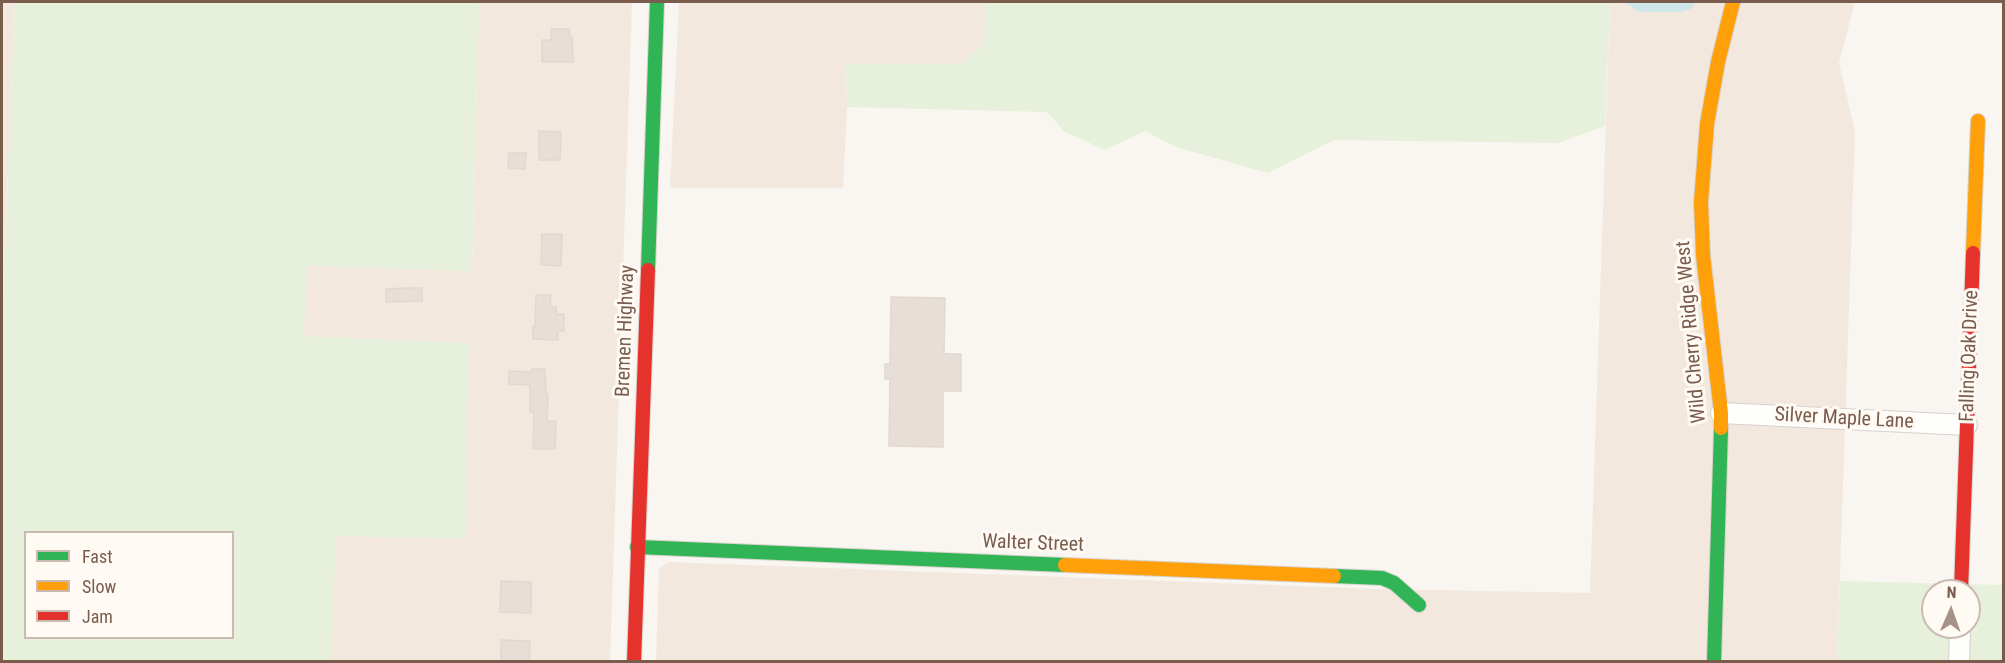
<!DOCTYPE html>
<html>
<head>
<meta charset="utf-8">
<style>
  body { margin:0 }
  #map { position:relative; width:2005px; height:663px; overflow:hidden; background:#f9f5f0; font-family:"Roboto Condensed",sans-serif }
  canvas { display:block }
  .frame { position:absolute; inset:0; border:3px solid #7a5c4d; pointer-events:none }
  .legend { position:absolute; left:24px; top:531px; width:210px; height:108px; box-sizing:border-box; background:#fffaf3; border:2px solid #cabbb1; margin:0; padding:8px 10px; list-style:none; font-size:18px; color:#7a5c4d }
  .legend li { display:flex; align-items:center; gap:12px; height:30px }
  .legend b { width:30px; border:2px solid #cabbb1 }
  .north { position:absolute; left:1921px; top:579px; width:60px; height:60px; box-sizing:border-box; background:#fffaf3; border:2px solid #cabbb1; border-radius:50%; rotate:2deg; font-size:16px; font-weight:700; line-height:24px; text-align:center; color:#7a5c4d }
  .north::after { content:''; display:block; margin:auto; width:21px; height:27px; background:#a69286; clip-path:polygon(50% 0,100% 100%,50% 72%,0 100%) }
</style>
</head>
<body>
<div id="map">
<canvas width="2005" height="663"></canvas>
<div class="frame"></div>
<ul class="legend">
<li><b style="height:8px;background:#30b455"></b>Fast</li>
<li><b style="height:8px;background:#ff9f0a"></b>Slow</li>
<li><b style="height:8px;background:#e5322d"></b>Jam</li>
</ul>
<div class="north">N</div>
</div>
<script>
const g = document.querySelector('canvas').getContext('2d');
g.lineJoin = 'round';
function fillPath(path, color) { g.fillStyle = color; g.fill(path, 'evenodd'); }
const poly = rows => new Path2D(rows.map(r => 'M' + r).join(''));
function trace(path, color, width, dash) { g.strokeStyle = color; g.lineWidth = width; g.lineCap = dash ? 'butt' : 'round'; g.setLineDash(dash || []); g.stroke(path); }
function write(font, color, halo, rows, align = 'center') {
  g.font = font + ' "Roboto Condensed",sans-serif'; g.lineWidth = 6; g.setLineDash([]); g.textBaseline = 'middle'; g.strokeStyle = halo; g.fillStyle = color; for (const [text, x, y, turn = 0] of rows) {
    g.save(); g.translate(x, y); g.rotate((+turn || 0) * Math.PI / 180); g.textAlign = isNaN(turn) ? turn : align; if (halo) g.strokeText(text, 0, 0); g.fillText(text, 0, 0); g.restore();
  }
}
fillPath(poly([
  [2,2,15,2,2,318],
  [479,2,632,2,610,661,331,661,336,536,469,343,303,336,307,266,472,271],
  [679,2,986,2,984,43,961,64,846,65,847,107,843,188,670,188],
  [1610,2,1855,2,1839,63,1855,131,1837,661,656,662,659,569,669,562,1377,589,1590,593]
]), '#f2e8de');
fillPath(poly([
  [15,2,479,2,472,271,307,266,304,336,469,343,466,539,336,536,331,661,2,661,2,318],
  [26,532,232,532,232,638,26,638],
  [986,2,1610,2,1605,126,1558,143,1334,140,1268,173,1176,147,1145,131,1105,150,1065,132,1047,112,847,107,846,64,961,64,984,43],
  [1840,581,2003,585,2003,661,1837,662],
  [1933,591,1969,591,1969,627,1933,627]
]), '#e7f0db');
fillPath(poly([
  [1624,2,1696,2,1691,9,1681,12,1639,12]
]), '#d0e8ea');
const building = poly([
  [551,29,569,29,570,37,572,37,573,62,542,62,542,40,551,40,551,29],
  [539,131,561,132,560,160,539,160,539,131],
  [509,153,526,153,525,169,508,168,509,153],
  [542,234,562,234,561,266,541,265,542,234],
  [406,288,422,288,422,301,386,302,386,289,406,288],
  [536,295,551,295,550,307,556,307,556,314,564,314,564,331,558,331,558,340,533,339,533,327,535,327,536,295],
  [891,297,945,298,944,354,961,354,961,391,943,391,943,447,889,446,890,379,885,379,885,364,890,364,891,297],
  [532,369,545,369,546,394,548,394,547,421,556,421,555,449,533,449,534,412,530,412,530,385,509,384,509,371,532,372,532,369],
  [501,581,531,582,531,613,500,612,501,581],
  [501,640,530,641,529,662,501,662,501,640]
]);
fillPath(building, '#e6ded7');
trace(building, '#e2d8d2', 1.5);
const street = poly([
  [1721,413,1967,425],
  [1959,662,1960,627]
]);
const fast = poly([
  [648,270,657,2],
  [637,547,1065,565],
  [1334,576,1382,578,1394,583,1419,605],
  [1714,662,1721,428]
]);
const slow = poly([
  [1973,253,1978,121],
  [1721,428,1721,413,1703,255,1701,202,1707,124,1718,62,1733,2],
  [1065,565,1334,576]
]);
const jam = poly([
  [1961,591,1973,253],
  [634,662,648,270]
]);
trace(street, '#d7d1cb', 22);
trace(fast, '#d9d2cb', 16);
trace(slow, '#d9d2cb', 16);
trace(jam, '#d9d2cb', 16);
trace(street, '#fefefd', 20);
trace(fast, '#30b455', 14);
trace(slow, '#ff9f0a', 14);
trace(jam, '#e5322d', 14);
write('20px', '#7a5c4d', '#fffaf3', [
  ["Bremen Highway",626,331,-88],
  ["Wild Cherry Ridge West",1692,332,-95],
  ["Falling Oak Drive",1970,356,-88],
  ["Silver Maple Lane",1844,419,3],
  ["Walter Street",1033,544,2]
]);
</script>
</body>
</html>
